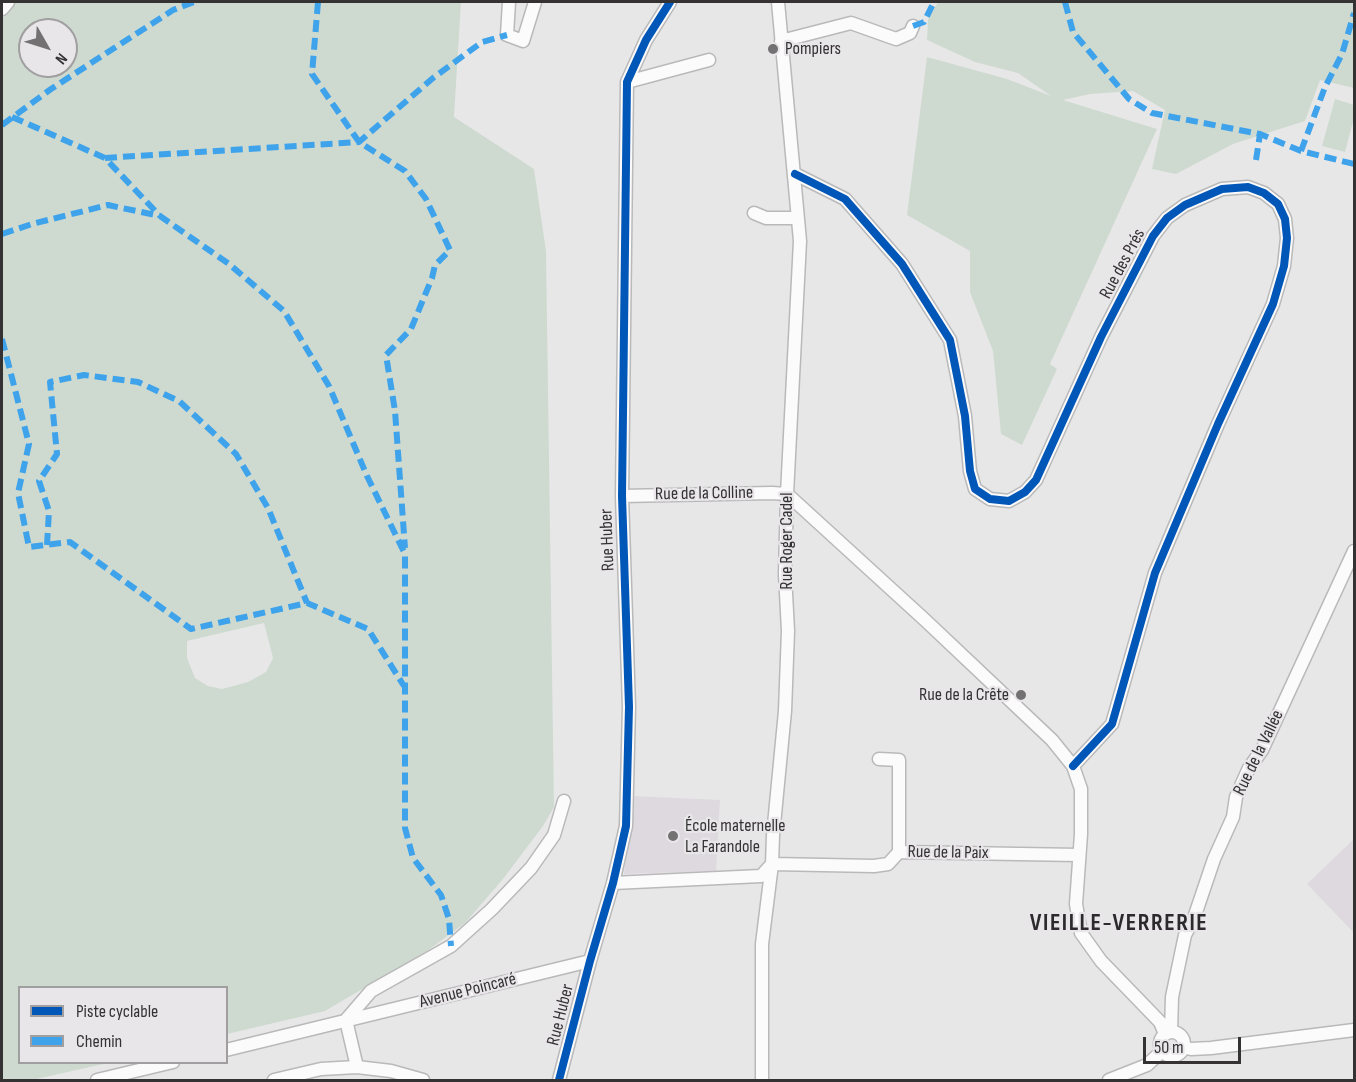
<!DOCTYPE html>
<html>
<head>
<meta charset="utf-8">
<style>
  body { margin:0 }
  #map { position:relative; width:1356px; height:1082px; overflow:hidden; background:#e8e7e8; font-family:"Sofia Sans Condensed",sans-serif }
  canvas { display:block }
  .frame { position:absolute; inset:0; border:3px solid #343233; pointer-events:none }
  .legend { position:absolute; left:18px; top:986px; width:210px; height:78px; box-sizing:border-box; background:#e9e6e9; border:2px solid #a19ea0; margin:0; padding:8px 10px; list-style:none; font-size:18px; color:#343233 }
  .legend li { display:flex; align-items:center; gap:12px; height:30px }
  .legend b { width:30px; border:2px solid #a19ea0 }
  .north { position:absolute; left:18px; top:18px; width:60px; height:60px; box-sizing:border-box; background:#e9e6e9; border:2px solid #a19ea0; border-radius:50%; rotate:129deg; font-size:16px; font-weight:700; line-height:24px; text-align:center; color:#343233 }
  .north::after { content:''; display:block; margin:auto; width:21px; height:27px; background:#737172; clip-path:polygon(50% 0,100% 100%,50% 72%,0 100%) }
  .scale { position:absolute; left:1143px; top:1037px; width:98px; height:27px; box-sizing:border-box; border:3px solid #343233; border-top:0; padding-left:8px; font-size:18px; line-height:21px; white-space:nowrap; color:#343233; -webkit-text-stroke:4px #e9e6e9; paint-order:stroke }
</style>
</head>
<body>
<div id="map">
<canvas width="1356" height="1082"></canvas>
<div class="frame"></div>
<ul class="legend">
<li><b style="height:8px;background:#0057b8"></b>Piste cyclable</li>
<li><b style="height:8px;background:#3ea3eb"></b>Chemin</li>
</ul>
<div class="north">N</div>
<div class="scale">50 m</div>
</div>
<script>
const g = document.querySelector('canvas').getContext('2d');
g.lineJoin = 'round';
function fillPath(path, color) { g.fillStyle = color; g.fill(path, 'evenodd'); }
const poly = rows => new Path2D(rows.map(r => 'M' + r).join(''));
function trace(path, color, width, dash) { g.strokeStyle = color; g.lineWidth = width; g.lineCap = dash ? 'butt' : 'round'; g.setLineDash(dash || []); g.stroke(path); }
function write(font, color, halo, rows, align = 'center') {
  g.font = font + ' "Sofia Sans Condensed",sans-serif'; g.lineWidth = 4.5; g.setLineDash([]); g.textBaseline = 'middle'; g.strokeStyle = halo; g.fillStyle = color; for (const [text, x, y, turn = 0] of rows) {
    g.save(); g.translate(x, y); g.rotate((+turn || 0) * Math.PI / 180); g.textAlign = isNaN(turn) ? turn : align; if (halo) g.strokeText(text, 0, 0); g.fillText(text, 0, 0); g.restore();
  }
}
fillPath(poly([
  [632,796,720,800,716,871,624,874],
  [1354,839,1354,933,1307,884]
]), '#ded9de');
fillPath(poly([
  [2,2,461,2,454,117,534,169,546,251,554,807,543,826,503,879,465,923,427,951,325,1011,227,1034,226,988,20,988,20,1062,108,1063,32,1080,2,1080],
  [30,30,66,30,66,66,30,66],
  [264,623,273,658,266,672,248,682,222,689,208,686,195,678,187,658,187,641],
  [938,2,1354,2,1354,88,1320,80,1305,121,1233,144,1176,174,1152,169,1165,110,1133,91,1090,94,1063,100,1157,129,1050,364,1057,369,1022,445,1001,434,993,351,970,292,970,251,907,215,927,57,1007,79,1051,96,1018,73,975,62,927,40,928,19],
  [1335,99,1354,105,1354,118,1345,152,1322,146]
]), '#cedad0');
const minor = poly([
  [509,2,507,35,523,41,535,2],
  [2,9,8,2],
  [781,41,851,23,896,39,910,33,913,26],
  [627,82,709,60],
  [795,174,845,199,902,264,950,340,965,416,970,471,975,489,990,499,1009,501,1025,492,1036,480,1101,337,1153,236,1167,218,1185,205,1222,189,1248,187,1264,193,1278,204,1285,219,1287,238,1284,266,1273,304,1218,424,1155,573,1112,724,1073,766],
  [754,213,766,218,798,218],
  [787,494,925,620,1052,740,1073,766,1081,789,1081,834,1076,904,1081,933,1101,961,1160,1022,1165,1034],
  [622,496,772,493,787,494],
  [879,759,899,760,899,852],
  [613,883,761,876,772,864,874,866,888,864,899,852,1079,855],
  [346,1020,371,991,451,946,492,909,531,868,554,835,564,801],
  [1171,1032,1172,997,1185,935,1194,918,1214,859,1233,817,1236,797,1249,768,1262,750,1354,551],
  '1160 1044a12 12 0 1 1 24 0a12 12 0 1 1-24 0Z',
  [1183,1047,1191,1049,1211,1048,1354,1030],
  [226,1050,590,961],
  [357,1067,391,1071,423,1080],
  [97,1080,173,1062],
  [274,1080,321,1069,357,1067,346,1020],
  [559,1080,590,961,613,883,626,826,629,707,622,496,627,82,646,40,670,2],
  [762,1080,762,944,772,864,773,835,785,711,788,631,785,574,787,494,800,241,778,2],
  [1109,1080,1147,1065,1162,1051]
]);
trace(minor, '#bab9ba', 15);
trace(minor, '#fcfbfc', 12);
trace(poly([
  [318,2,312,74,359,142,405,171,426,199,450,250,435,265,432,278,411,329,386,355,395,411,405,548],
  [1065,2,1073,32,1129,99,1152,113,1260,134,1301,151,1354,164],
  [913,26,924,22,934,2],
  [12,117,105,158,160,216],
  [2,125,51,89,173,10,194,2],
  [1301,151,1325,87,1342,54,1354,13],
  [105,158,359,142,433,78,482,42,507,35],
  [1256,160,1260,134],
  [2,234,32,224,108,205,160,216,229,264,284,311,329,386,367,476,405,554,405,828,413,858,441,895,449,919,451,946],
  [2,339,29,444,18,493,29,547,70,542,191,629,307,603,368,629,404,686],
  [47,545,49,511,39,481,57,454,50,382,84,375,138,382,179,401,236,454,268,508,307,603]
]), '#3ea3eb', 6, [12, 6]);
trace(poly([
  [795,174,845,199,902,264,950,340,965,416,970,471,975,489,990,499,1009,501,1025,492,1036,480,1101,337,1153,236,1167,218,1185,205,1222,189,1248,187,1264,193,1278,204,1285,219,1287,238,1284,266,1273,304,1218,424,1155,573,1112,724,1073,766],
  [559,1080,590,961,613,883,626,826,629,707,622,496,627,82,646,40,670,2]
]), '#0057b8', 8);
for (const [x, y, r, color] of [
  [773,49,6,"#737172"],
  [1021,695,6,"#737172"],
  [673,836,6,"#737172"]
]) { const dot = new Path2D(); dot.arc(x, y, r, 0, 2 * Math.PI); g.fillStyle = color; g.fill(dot); trace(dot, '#e9e6e9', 2); }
write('18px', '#343233', '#e9e6e9', [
  ["Pompiers",785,49],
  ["Rue de la Crête",1009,695,"right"],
  ["École maternelle",685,826],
  ["La Farandole",685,847]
], 'left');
write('18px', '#343233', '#e9e6e9', [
  ["Rue des Prés",1123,264,-62],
  ["Rue de la Colline",704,494,-1],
  ["Rue Huber",608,540,-92],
  ["Rue Roger Cadel",787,541,-90],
  ["Rue de la Vallée",1259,753,-64],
  ["Rue de la Paix",948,853,1],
  ["Avenue Poincaré",468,991,-14],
  ["Rue Huber",561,1015,-76]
]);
g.letterSpacing = '1.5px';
write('bold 24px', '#2c2a2c', '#e9e6e9', [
  ["VIEILLE-VERRERIE",1119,924]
]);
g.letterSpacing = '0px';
</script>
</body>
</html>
